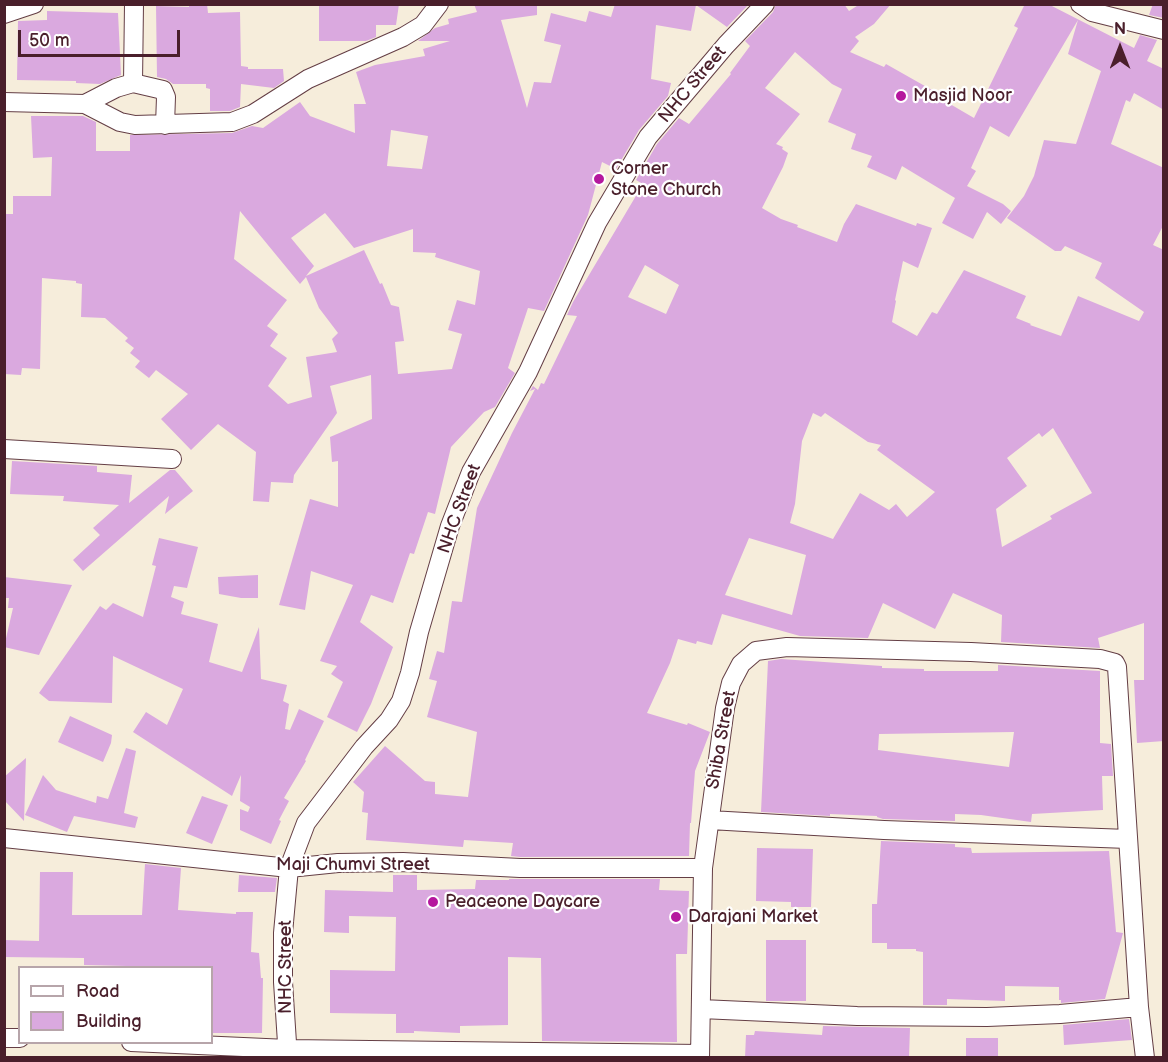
<!DOCTYPE html>
<html>
<head>
<meta charset="utf-8">
<style>
  body { margin:0 }
  #map { position:relative; width:1168px; height:1062px; overflow:hidden; background:#f6eddb; font-family:"Balsamiq Sans",sans-serif }
  canvas { display:block }
  .frame { position:absolute; inset:0; border:6px solid #4a1f2b; pointer-events:none }
  .legend { position:absolute; left:18px; top:966px; width:195px; height:78px; box-sizing:border-box; background:#fff; border:2px solid #b7a5aa; margin:0; padding:8px 10px; list-style:none; font-size:18px; color:#4a1f2b }
  .legend li { display:flex; align-items:center; gap:12px; height:30px }
  .legend b { width:30px; border:2px solid #b7a5aa }
  .north { position:absolute; left:1090px; top:18px; width:60px; height:60px; -webkit-text-stroke:4px #fff; paint-order:stroke; rotate:0deg; font-size:16px; font-weight:700; line-height:24px; text-align:center; color:#4a1f2b }
  .north::after { content:''; display:block; margin:auto; width:21px; height:27px; background:#4a1f2b; clip-path:polygon(50% 0,100% 100%,50% 72%,0 100%) }
  .scale { position:absolute; left:18px; top:30px; width:162px; height:27px; box-sizing:border-box; border:3px solid #4a1f2b; border-top:0; padding-left:8px; font-size:18px; line-height:21px; white-space:nowrap; color:#4a1f2b; -webkit-text-stroke:4px #fff; paint-order:stroke }
</style>
</head>
<body>
<div id="map">
<canvas width="1168" height="1062"></canvas>
<div class="frame"></div>
<ul class="legend">
<li><b style="height:8px;background:#fff"></b>Road</li>
<li><b style="height:16px;background:#daa9df"></b>Building</li>
</ul>
<div class="north">N</div>
<div class="scale">50 m</div>
</div>
<script>
const g = document.querySelector('canvas').getContext('2d');
g.lineJoin = 'round';
function fillPath(path, color) { g.fillStyle = color; g.fill(path, 'evenodd'); }
const poly = rows => new Path2D(rows.map(r => 'M' + r).join(''));
function trace(path, color, width, dash) { g.strokeStyle = color; g.lineWidth = width; g.lineCap = dash ? 'butt' : 'round'; g.setLineDash(dash || []); g.stroke(path); }
function write(font, color, halo, rows, align = 'center') {
  g.font = font + ' "Balsamiq Sans",sans-serif'; g.lineWidth = 4.5; g.setLineDash([]); g.textBaseline = 'middle'; g.strokeStyle = halo; g.fillStyle = color; for (const [text, x, y, turn = 0] of rows) {
    g.save(); g.translate(x, y); g.rotate((+turn || 0) * Math.PI / 180); g.textAlign = isNaN(turn) ? turn : align; if (halo) g.strokeText(text, 0, 0); g.fillText(text, 0, 0); g.restore();
  }
}
fillPath(poly([
  [189,4,207,4,208,13,240,12,241,66,248,67,248,69,283,69,284,81,274,88,241,84,240,107,230,111,210,111,210,89,206,88,206,84,173,84,166,79,157,77,156,6,189,7],
  [319,4,399,4,396,25,376,25,376,37,366,41,319,41],
  [474,4,537,4,537,15,501,20,527,108,534,82,551,83,561,45,544,41,551,13,586,22,589,11,611,17,615,4,749,4,727,27,696,5,691,31,656,25,651,79,671,83,668,96,639,130,616,169,602,162,588,215,544,311,528,308,508,368,515,373,495,407,484,412,451,447,435,514,428,512,414,554,410,553,393,603,371,595,360,622,393,647,371,704,357,732,327,717,343,682,331,674,337,666,320,661,353,585,311,571,305,610,279,605,310,499,338,507,338,461,332,462,330,437,372,419,371,375,330,386,337,413,294,475,293,483,271,482,269,502,253,501,256,452,218,424,191,450,161,419,188,394,156,370,149,378,135,367,140,361,130,353,134,348,125,341,128,338,105,318,81,317,82,284,76,283,76,281,42,278,40,369,22,368,21,375,4,374,4,214,13,214,13,196,51,196,52,157,33,158,31,116,83,116,96,122,96,151,130,151,130,135,232,133,252,126,263,128,300,102,310,116,355,133,354,104,366,104,356,72,375,65,425,56,423,49,450,41,418,41,435,28,449,24,448,19,477,12],
  [391,130,428,136,422,169,387,166],
  [240,211,300,284,306,277,319,308,338,333,332,339,337,352,306,357,312,397,288,404,268,386,287,358,270,346,278,334,267,326,287,300,234,259],
  [325,213,354,248,413,229,413,252,436,253,435,257,480,271,475,305,457,300,448,330,462,334,452,369,398,374,395,342,404,341,399,307,391,305,382,283,380,284,364,250,306,276,314,266,291,238],
  [776,4,844,4,849,11,860,4,891,4,874,24,855,37,859,41,850,52,884,67,886,64,939,94,938,97,974,118,1018,28,1014,26,1025,4,1048,4,1134,48,1140,35,1157,40,1147,61,1164,69,1164,110,1134,93,1130,102,1126,100,1111,144,1164,168,1164,224,1153,245,1164,250,1164,741,1137,743,1134,680,1144,680,1144,623,1098,638,1100,648,1001,642,1002,615,953,593,935,629,883,603,868,638,800,636,722,614,712,645,697,641,696,644,678,639,670,663,647,713,687,725,688,723,710,732,695,771,691,823,690,823,689,856,520,857,511,856,513,843,464,840,463,847,366,840,368,813,362,812,364,792,353,782,385,746,425,781,435,782,435,794,468,797,477,732,427,717,437,681,429,679,437,651,444,653,452,601,462,602,477,508,512,433,535,389,530,391,533,386,538,390,541,383,544,384,577,316,567,315,573,302,643,184,636,180,657,144,679,118,689,124,731,74,730,73,750,46,745,41,773,12],
  [1078,20,1068,54,1101,71,1076,144,1044,140,1034,176,1024,196,1007,218,1055,251,1061,251,1065,246,1102,263,1095,278,1144,312,1139,321,1078,296,1061,336,1030,325,1031,324,1016,318,1026,296,964,270,937,314,932,312,917,336,892,322,896,301,895,300,903,261,918,268,932,228,917,223,916,226,856,204,844,224,837,242,797,227,798,225,781,219,762,208,783,167,788,153,782,149,783,147,776,144,800,114,765,88,795,52,832,84,842,89,828,122,856,134,851,149,872,156,867,167,896,180,902,166,955,198,942,223,973,239,987,212,1001,224,1011,211,1003,204,967,186,976,171,971,168,990,126,1009,137],
  [645,265,679,285,666,314,628,297],
  [813,413,821,417,825,413,868,442,881,445,877,450,935,492,907,517,896,504,889,510,860,493,833,539,790,523,795,504,802,441],
  [1053,428,1092,493,1050,516,1052,519,1002,547,996,509,1027,486,1007,458,1039,433,1042,437],
  [749,538,806,555,792,615,725,595],
  [1153,4,1164,4,1164,18,1149,15],
  [47,11,118,13,121,75,100,84,76,83,76,81,17,80,18,21,47,20],
  [12,461,97,466,97,472,132,475,129,503,170,470,175,470,193,491,165,514,169,496,83,571,73,560,100,535,93,528,119,505,63,501,64,496,10,494],
  [159,538,198,547,187,588,174,586,171,597,184,602,181,614,218,624,209,662,242,672,259,627,261,679,287,685,283,701,289,704,285,729,290,730,299,709,324,721,305,760,306,761,284,798,289,801,279,820,281,821,271,844,240,830,240,809,248,812,250,807,240,801,241,775,232,796,133,732,146,712,167,725,183,689,113,656,112,703,49,701,39,693,100,606,106,610,113,603,143,617,156,566,152,565],
  [258,575,258,598,241,598,219,594,218,577],
  [4,577,72,585,39,655,4,647,13,608,8,608,9,598,4,598],
  [781,659,882,666,882,668,924,669,924,671,998,671,998,665,1100,671,1100,743,1111,744,1113,776,1102,776,1103,810,1032,814,1031,822,981,815,955,814,955,821,883,819,877,817,877,816,830,814,830,816,761,812,768,661],
  [1014,732,1009,767,878,750,879,734],
  [70,716,112,735,111,743,103,762,58,742],
  [126,748,136,751,124,813,138,817,135,828,74,816,67,832,25,815,43,775,56,790,96,803,97,796,108,799],
  [26,758,24,821,4,800,4,777],
  [202,796,228,805,212,844,186,833],
  [881,841,955,844,955,847,971,848,972,853,1109,851,1116,932,1123,933,1105,999,1061,1003,1061,1000,1059,1000,1059,987,1005,986,1005,1001,947,999,947,1005,923,1005,923,952,916,951,916,949,887,949,887,943,872,943,872,904,877,904],
  [757,848,813,849,811,907,791,907,791,902,756,901],
  [145,864,181,868,178,910,236,914,236,912,253,912,251,952,259,953,261,978,263,978,262,1033,212,1033,212,968,84,965,84,958,4,957,4,940,39,941,40,872,73,872,72,915,142,915],
  [239,875,277,878,275,892,238,892],
  [393,875,417,875,417,890,475,889,476,880,509,880,509,879,660,879,659,890,689,891,687,954,676,954,677,1042,542,1041,541,958,508,957,508,1025,460,1026,460,1033,414,1031,414,1033,396,1033,396,1014,330,1013,330,970,395,971,396,917,349,916,349,933,324,932,325,890,393,892],
  [766,940,806,940,806,1001,766,1001],
  [1129,1019,1132,1040,1064,1045,1063,1025],
  [823,1026,910,1028,909,1058,745,1058,746,1035,754,1035,755,1031,822,1035],
  [966,1038,998,1038,998,1058,966,1058]
]), '#daa9df');
const minor = poly([
  [134,4,133,83,163,90,166,97,165,125],
  [1080,4,1092,12,1164,30],
  [4,14,34,4],
  [4,102,85,104,120,122,135,125,232,122,253,114,308,79,403,37,423,25,439,4],
  [85,104,116,88,133,83],
  [4,449,172,459],
  [710,820,884,830,1128,839],
  [4,838,289,868,338,863,403,862,520,868,703,868],
  [701,1009,857,1016,987,1017,1060,1014,1139,1007],
  [4,1038,20,1038],
  [131,1042,288,1049,700,1054],
  [288,1058,283,982,283,933,289,868,306,823,364,747,389,720,401,701,410,673,419,632,450,526,471,472,528,372,597,223,648,137,726,45,765,4],
  [700,1058,703,868,725,708,731,683,741,664,756,651,787,647,971,652,1100,659,1115,663,1117,667,1139,1007,1145,1058]
]);
trace(minor, '#643e45', 20);
trace(minor, '#fff', 18);
for (const [x, y, r, color] of [
  [901,96,6,"#b5179e"],
  [599,179,6,"#b5179e"],
  [433,902,6,"#b5179e"],
  [676,917,6,"#b5179e"]
]) { const dot = new Path2D(); dot.arc(x, y, r, 0, 2 * Math.PI); g.fillStyle = color; g.fill(dot); trace(dot, '#fff', 2); }
write('18px', '#4a1f2b', '#fff', [
  ["NHC Street",693,85,-50],
  ["NHC Street",460,509,-70],
  ["Shiba Street",722,740,-80],
  ["Maji Chumvi Street",353,865],
  ["NHC Street",286,967,-90]
]);
write('18px', '#4a1f2b', '#fff', [
  ["Masjid Noor",913,96],
  ["Corner",611,169],
  ["Stone Church",611,190],
  ["Peaceone Daycare",445,902],
  ["Darajani Market",688,917]
], 'left');
</script>
</body>
</html>
